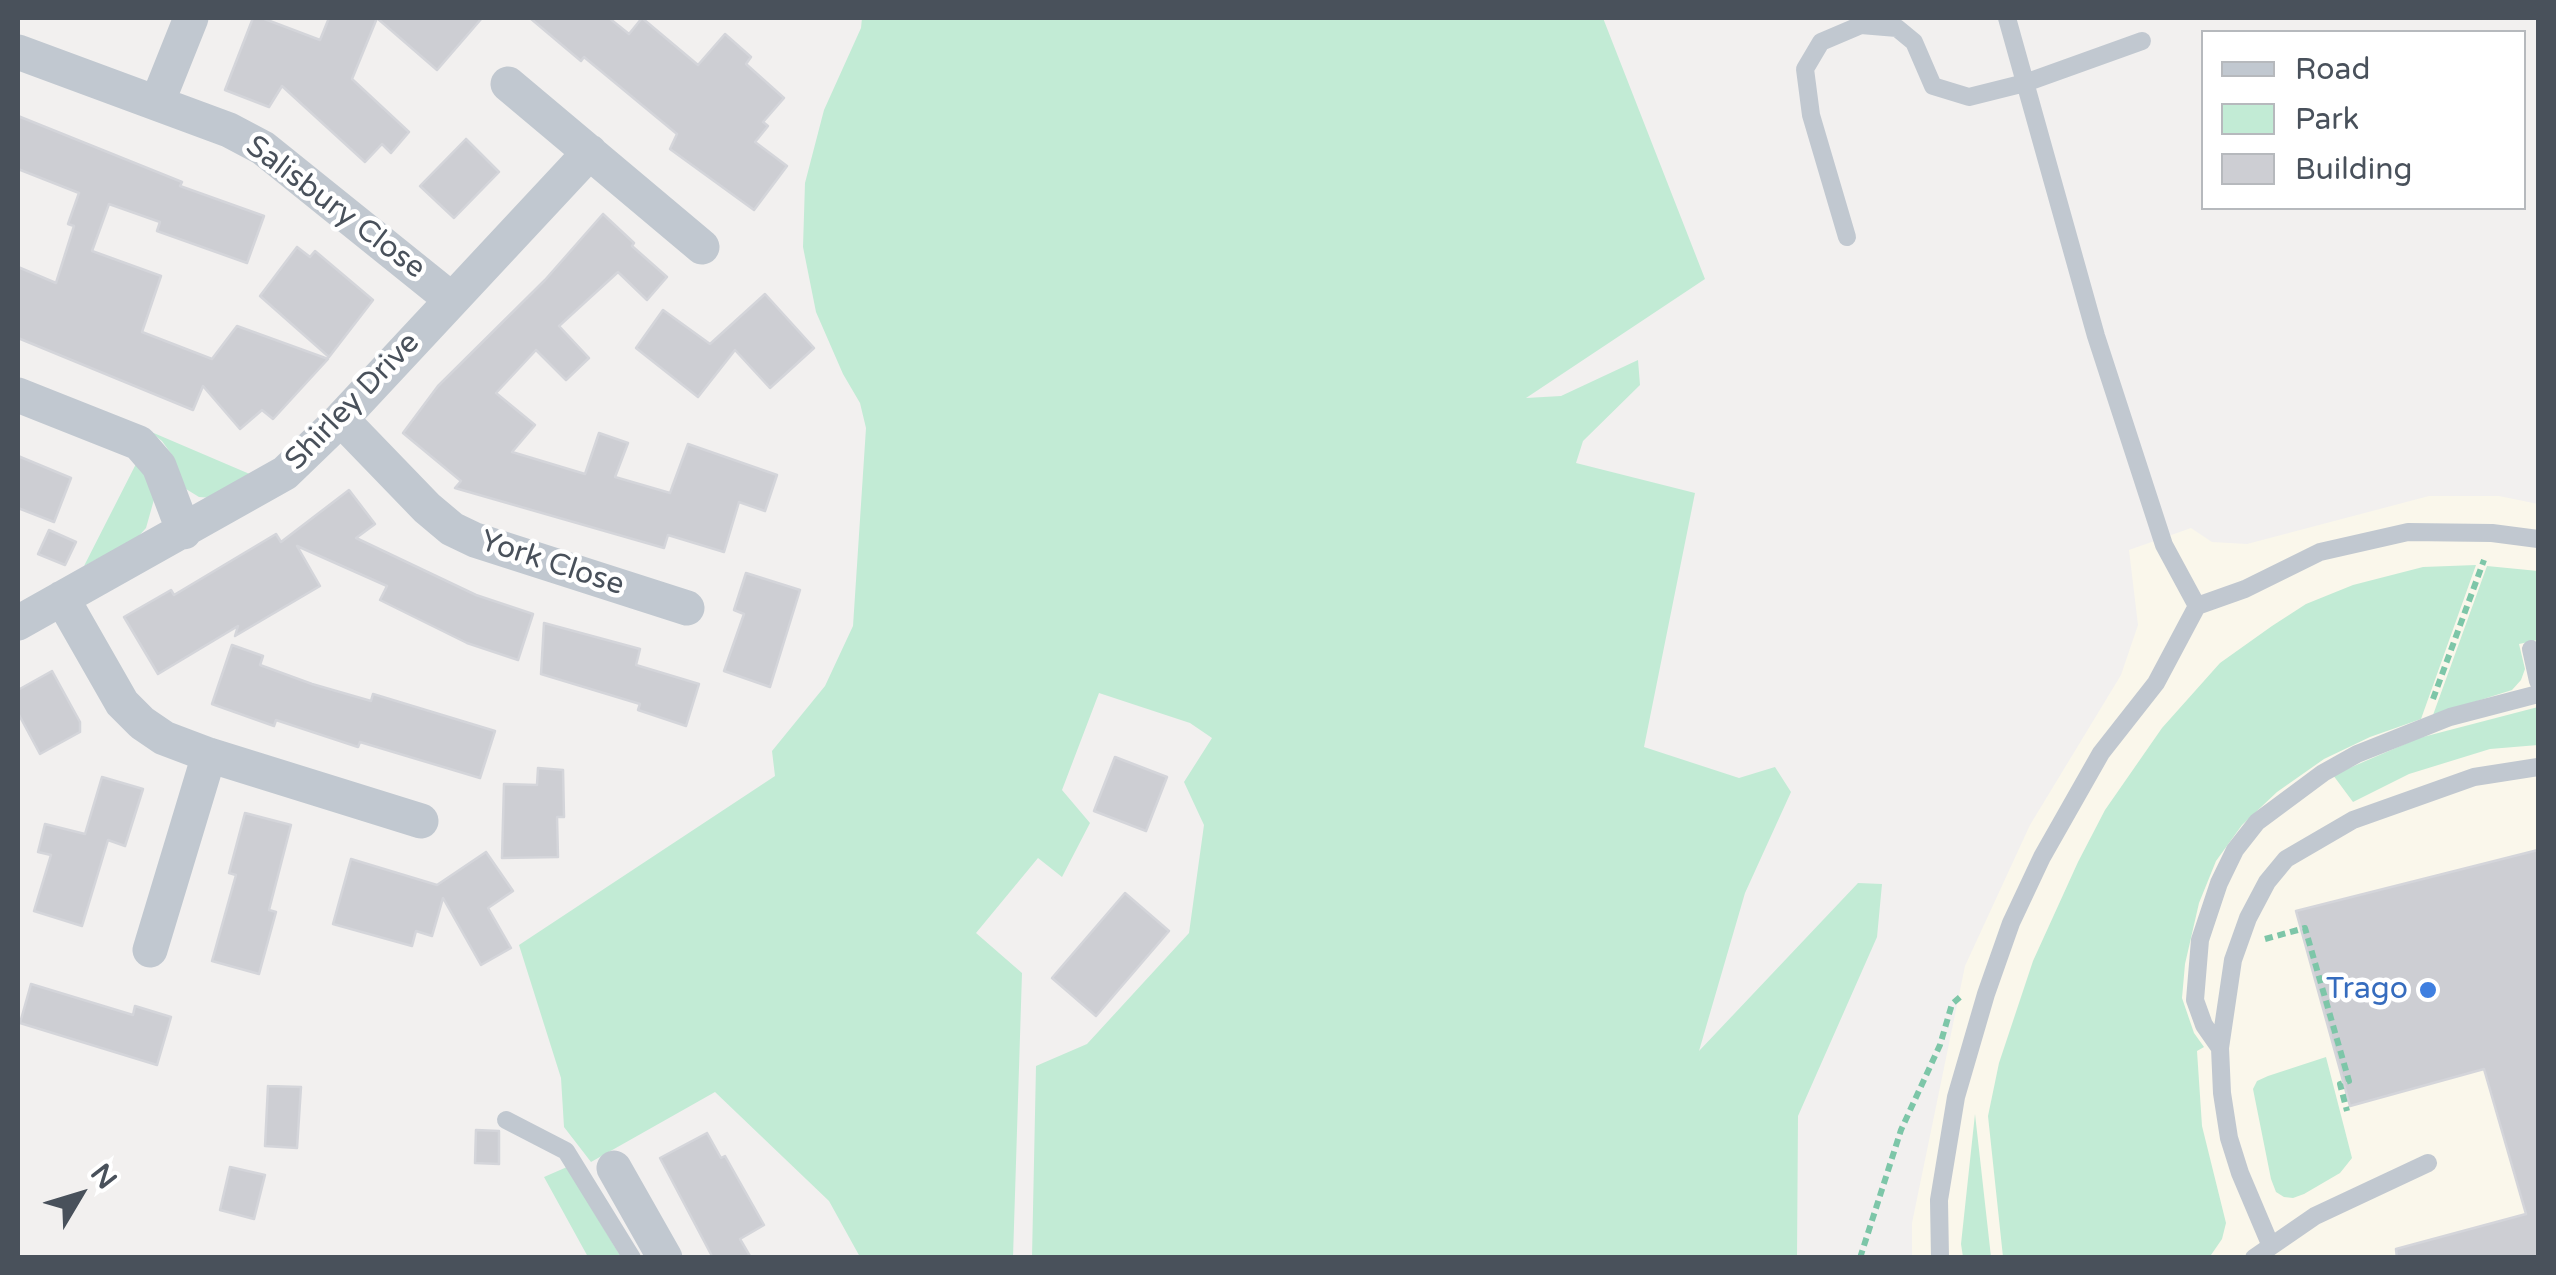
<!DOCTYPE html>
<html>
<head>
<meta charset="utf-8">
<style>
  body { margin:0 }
  #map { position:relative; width:2556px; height:1275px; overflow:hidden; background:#f2f0ef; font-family:"Varela Round",sans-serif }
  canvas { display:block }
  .frame { position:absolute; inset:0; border:20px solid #49515b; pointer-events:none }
  .legend { position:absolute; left:2201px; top:30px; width:325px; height:180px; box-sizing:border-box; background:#fff; border:2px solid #b6b9bd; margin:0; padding:12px 18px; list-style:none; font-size:30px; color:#49515b }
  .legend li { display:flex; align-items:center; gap:20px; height:50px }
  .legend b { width:50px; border:2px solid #b6b9bd }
  .north { position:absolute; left:30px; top:1145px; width:100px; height:100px; -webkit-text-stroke:8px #fff; paint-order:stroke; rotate:52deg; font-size:28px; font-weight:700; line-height:40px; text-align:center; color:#49515b }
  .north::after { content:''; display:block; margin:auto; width:35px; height:45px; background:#49515b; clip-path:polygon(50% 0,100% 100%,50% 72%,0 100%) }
</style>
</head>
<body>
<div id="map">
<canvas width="2556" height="1275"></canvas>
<div class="frame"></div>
<ul class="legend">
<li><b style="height:12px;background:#c1c8d0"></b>Road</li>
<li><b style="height:28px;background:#c2ebd5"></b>Park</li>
<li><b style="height:28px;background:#cdced3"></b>Building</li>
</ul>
<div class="north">N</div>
</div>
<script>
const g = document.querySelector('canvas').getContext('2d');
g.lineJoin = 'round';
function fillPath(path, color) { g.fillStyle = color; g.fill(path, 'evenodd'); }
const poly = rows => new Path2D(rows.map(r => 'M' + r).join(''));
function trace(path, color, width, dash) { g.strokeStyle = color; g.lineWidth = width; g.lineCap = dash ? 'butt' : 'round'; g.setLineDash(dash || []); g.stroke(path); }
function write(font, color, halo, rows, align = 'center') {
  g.font = font + ' "Varela Round",sans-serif'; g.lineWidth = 9; g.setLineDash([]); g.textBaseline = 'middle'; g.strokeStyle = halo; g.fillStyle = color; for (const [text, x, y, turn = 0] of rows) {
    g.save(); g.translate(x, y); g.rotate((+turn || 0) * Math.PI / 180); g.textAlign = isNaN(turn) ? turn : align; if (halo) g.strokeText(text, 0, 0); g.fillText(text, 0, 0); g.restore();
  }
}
fillPath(poly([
  [2429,496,2499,496,2538,504,2538,1257,1912,1258,1912,1223,1965,966,2030,825,2121,675,2138,625,2129,550,2191,528,2212,542,2247,544]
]), '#faf7eb');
fillPath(poly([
  [862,18,1603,18,1705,279,1526,398,1561,396,1638,360,1640,385,1583,441,1576,463,1695,493,1644,747,1739,778,1775,767,1791,792,1745,893,1699,1051,1858,883,1882,884,1877,937,1798,1116,1797,1257,1032,1257,1036,1066,1087,1044,1189,933,1204,825,1184,782,1212,738,1190,723,1099,693,1062,790,1090,823,1062,877,1038,858,976,933,1022,973,1013,1257,860,1257,829,1201,715,1092,591,1162,564,1127,561,1078,519,945,775,776,772,751,825,686,853,626,866,428,860,403,843,374,816,312,803,247,805,183,824,110,861,28],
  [149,431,252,475,213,498,199,497,186,489,172,455,162,441],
  [138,460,155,496,146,528,137,538,84,566],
  [2476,565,2421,719,2370,737,2324,759,2277,792,2242,825,2216,861,2199,903,2185,964,2182,998,2194,1033,2204,1047,2197,1051,2202,1126,2226,1223,2222,1239,2211,1255,2003,1257,1988,1116,1999,1063,2033,961,2078,862,2105,810,2162,728,2220,663,2272,626,2306,604,2353,585,2423,567],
  [2487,566,2538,571,2538,640,2519,644,2525,669,2521,680,2512,690,2433,715],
  [2538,707,2538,745,2490,749,2409,774,2353,802,2333,775,2419,738],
  [2326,1057,2352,1158,2340,1173,2304,1194,2293,1198,2284,1197,2276,1192,2271,1179,2253,1089,2257,1081,2268,1076],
  [1975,1114,1991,1257,1963,1257,1961,1244],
  [567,1167,621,1257,588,1257,544,1177]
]), '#c2ebd5');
const building = poly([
  [253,18,262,18,320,40,329,18,377,18,352,79,409,132,391,153,382,144,365,162,282,86,269,107,225,90,253,18],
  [377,18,482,18,437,70,377,18],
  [530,18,609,18,629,34,642,18,698,65,725,34,751,57,746,64,784,98,763,122,768,126,755,142,787,166,754,210,670,149,677,134,584,57,581,61,530,18],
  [18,116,182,182,180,186,264,216,247,263,157,231,160,222,109,204,92,251,161,276,142,332,212,359,237,326,328,359,273,419,262,410,240,429,203,386,193,410,18,338,18,267,56,283,74,226,68,224,79,193,18,169,18,116],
  [466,139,499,172,454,218,420,186,466,139],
  [603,214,634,243,632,246,667,277,647,300,618,272,559,326,589,358,566,380,536,350,496,393,535,425,512,452,585,474,599,433,628,443,615,477,670,493,688,444,777,475,765,511,739,502,724,552,668,535,664,548,455,488,461,481,403,433,438,386,545,280,603,214],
  [297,247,310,257,315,251,373,300,329,357,260,296,297,247],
  [765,294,814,348,770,388,735,350,698,397,636,348,663,310,710,344,765,294],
  [18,456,71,478,54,522,18,508,18,456],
  [349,490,375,524,356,538,476,595,533,614,518,660,467,643,380,600,387,586,297,546,320,586,235,636,238,626,158,674,124,617,171,590,174,595,276,534,281,542,349,490],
  [49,530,76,542,65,565,38,554,49,530],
  [746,573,800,590,770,687,724,671,744,614,734,610,746,573],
  [544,623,640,649,636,665,699,684,686,726,638,710,640,704,541,674,544,623],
  [232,645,263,656,260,665,312,684,371,701,373,694,495,731,480,778,360,742,358,747,276,720,274,726,212,704,232,645],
  [52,671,80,722,80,732,40,754,18,713,18,690,52,671],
  [1115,757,1167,777,1146,831,1094,811,1115,757],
  [538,768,563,770,564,817,557,817,558,857,502,858,504,784,537,785,538,768],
  [102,777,143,789,125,846,108,840,82,926,34,911,51,855,38,852,45,824,85,834,102,777],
  [245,813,291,825,269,910,276,912,259,974,212,961,236,875,229,873,245,813],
  [2538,850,2538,1258,2397,1258,2396,1249,2526,1214,2484,1069,2350,1106,2296,911,2538,850],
  [486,852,513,891,488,908,511,948,481,965,443,898,432,936,416,931,412,946,333,924,351,859,437,885,486,852],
  [1125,893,1169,931,1096,1016,1052,978,1125,893],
  [31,984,133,1015,135,1006,171,1017,157,1065,20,1023,31,984],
  [268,1086,301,1087,297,1148,265,1146,268,1086],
  [476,1130,499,1131,499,1164,475,1163,476,1130],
  [707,1133,721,1158,725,1156,764,1225,740,1239,751,1258,713,1258,660,1158,707,1133],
  [230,1167,265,1175,254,1219,220,1210,230,1167]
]);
fillPath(building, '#cdced3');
trace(building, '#d4d5da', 2.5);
trace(poly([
  [2433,699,2484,560],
  [2265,939,2305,928,2349,1081,2340,1084,2347,1111],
  [1860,1258,1901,1130,1940,1045,1952,1004,1960,997],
  [2386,1258,2391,1258]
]), '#7dc6a8', 6, [8, 5]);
trace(poly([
  [2007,18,2096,336,2164,545,2197,606],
  [1847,237,1811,115,1805,69,1821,42,1861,25,1897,28,1914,42,1933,86,1969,97,2025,83,2142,41],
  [2531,649,2538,681],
  [2220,1048,2204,1025,2195,1000,2200,940,2219,883,2235,850,2257,822,2323,773,2357,754,2450,717,2538,694],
  [506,1120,566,1151,632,1258],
  [2270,1244,2240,1173,2229,1138,2222,1093,2220,1048,2233,960,2248,918,2267,882,2286,859,2353,820,2474,777,2538,767],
  [1940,1258,1939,1200,1956,1097,1986,994,2011,923,2042,857,2101,753,2156,683,2197,606,2245,589,2320,552,2408,532,2492,533,2538,539],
  [2254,1258,2315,1216,2428,1163]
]), '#c1c8d0', 18);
trace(poly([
  [18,52,229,130,263,148,452,300],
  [508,84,702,247],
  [157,103,191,18],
  [18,395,139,443,159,466,184,532],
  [341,419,427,508,452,529,475,540,687,608],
  [62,598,122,703,142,723,164,738,209,755,421,821],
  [18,623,285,473,341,419,590,152],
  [150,950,209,755],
  [614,1168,665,1258]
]), '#c1c8d0', 35);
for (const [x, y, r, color] of [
  [2428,990,10,"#3f7fe0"]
]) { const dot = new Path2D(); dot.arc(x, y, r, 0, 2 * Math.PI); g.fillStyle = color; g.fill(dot); trace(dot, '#fff', 4); }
write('30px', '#49515b', '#fff', [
  ["Salisbury Close",335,208,37],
  ["Shirley Drive",353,402,-46],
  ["York Close",552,564,18]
]);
write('30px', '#366cbe', '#fff', [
  ["Trago",2408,990]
], 'right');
</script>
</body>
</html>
